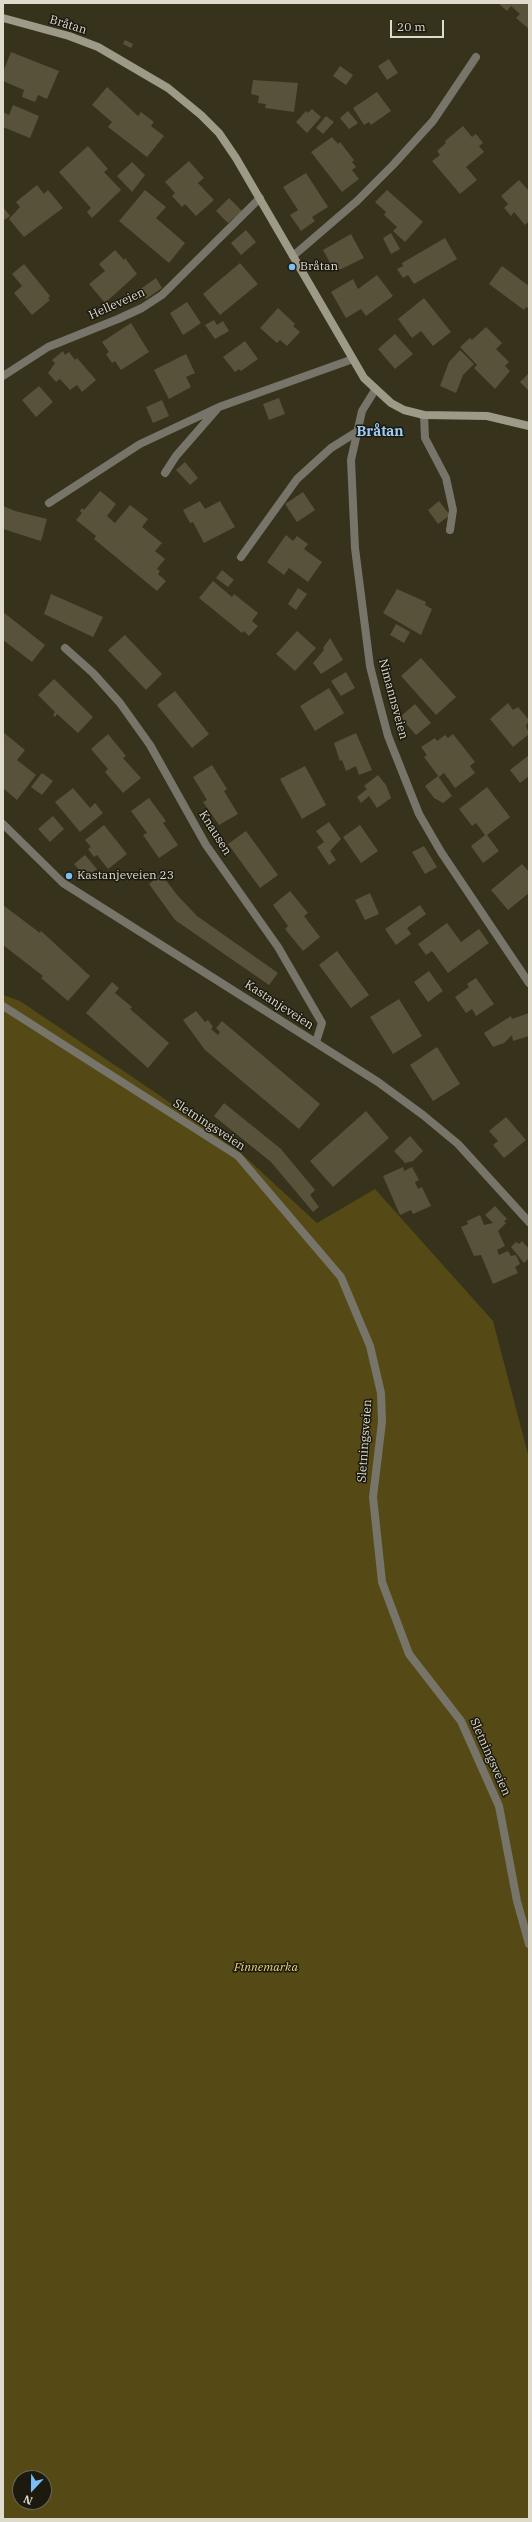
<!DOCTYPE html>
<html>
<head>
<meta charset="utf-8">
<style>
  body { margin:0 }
  #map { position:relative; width:532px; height:2522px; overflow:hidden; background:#37321b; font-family:"IBM Plex Serif",serif }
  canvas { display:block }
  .frame { position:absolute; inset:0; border:4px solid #dedbcd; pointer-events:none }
  .north { position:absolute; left:12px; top:2470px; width:40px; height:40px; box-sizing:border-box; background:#1c190f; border:1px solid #6a675b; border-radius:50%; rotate:202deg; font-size:11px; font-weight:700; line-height:16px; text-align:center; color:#dedbcd }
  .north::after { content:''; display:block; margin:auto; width:14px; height:18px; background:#7bbef8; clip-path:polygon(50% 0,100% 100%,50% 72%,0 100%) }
  .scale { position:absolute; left:390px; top:20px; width:54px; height:18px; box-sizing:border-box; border:2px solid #dedbcd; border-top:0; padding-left:5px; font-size:12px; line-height:14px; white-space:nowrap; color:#dedbcd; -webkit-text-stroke:3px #1c190f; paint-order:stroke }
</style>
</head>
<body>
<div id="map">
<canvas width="532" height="2522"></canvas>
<div class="frame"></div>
<div class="north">N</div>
<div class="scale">20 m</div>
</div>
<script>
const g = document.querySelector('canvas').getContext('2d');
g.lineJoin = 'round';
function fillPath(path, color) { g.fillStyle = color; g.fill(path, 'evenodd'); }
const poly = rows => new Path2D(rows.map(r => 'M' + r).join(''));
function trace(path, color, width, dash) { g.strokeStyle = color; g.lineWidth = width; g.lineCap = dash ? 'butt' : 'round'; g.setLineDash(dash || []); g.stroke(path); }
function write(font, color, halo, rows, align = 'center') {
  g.font = font + ' "IBM Plex Serif",serif'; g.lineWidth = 3; g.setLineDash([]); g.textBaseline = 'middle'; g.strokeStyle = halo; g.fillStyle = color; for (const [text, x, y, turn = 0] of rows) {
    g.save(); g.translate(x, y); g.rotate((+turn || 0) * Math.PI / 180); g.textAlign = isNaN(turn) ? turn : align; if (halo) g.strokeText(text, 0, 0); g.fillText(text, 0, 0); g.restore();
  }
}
fillPath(poly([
  [3,995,20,1001,159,1095,243,1155,317,1223,375,1189,493,1321,529,1458,529,2519,3,2519],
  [20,2478,44,2478,44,2502,20,2502]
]), '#554916');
fillPath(poly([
  [498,3,529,3,529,29,516,18,520,14,511,6,507,11],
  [125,40,133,44,131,48,123,44],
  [11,52,59,71,47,99,38,95,35,102,22,97,24,90,3,81,3,72],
  [389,59,398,73,387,80,378,66],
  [340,66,353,75,346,85,333,76],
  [253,80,298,83,294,112,265,108,266,104,258,103,259,96,251,94],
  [107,87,138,116,141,112,154,122,151,126,164,136,147,157,108,127,112,122,92,105],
  [377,92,391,111,371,125,369,122,364,125,353,108],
  [13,105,39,116,30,138,3,127,3,112,9,115],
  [312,109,321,117,307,133,296,122,306,111,308,113],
  [348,111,358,123,349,129,340,118],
  [326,116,334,122,323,134,316,128],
  [463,126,472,137,476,134,483,143,479,146,484,152,466,167,477,180,460,194,432,161,440,155,437,151,446,143,445,141],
  [332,137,338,144,340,142,354,160,352,162,356,167,352,170,359,179,342,192,311,152],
  [88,146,108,169,104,172,121,190,92,218,87,212,91,208,59,172],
  [189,161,204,178,198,183,214,200,196,216,185,204,182,207,172,196,175,193,165,182],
  [132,162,145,175,132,192,117,176],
  [306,173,328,207,312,217,315,221,301,231,290,215,298,210,283,187],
  [519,180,529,191,529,221,525,225,514,212,511,216,504,208,508,204,501,196],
  [37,185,44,194,48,190,63,208,24,237,9,219,20,207,16,202],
  [145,190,166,207,156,218,185,243,169,263,119,221],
  [387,190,423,222,405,242,393,231,397,227,384,215,386,212,375,202],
  [229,198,242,211,228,223,216,211],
  [3,207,10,216,3,221],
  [246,230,256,242,241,255,231,243],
  [391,233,400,249,391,254,383,238],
  [351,234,364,258,335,272,323,250],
  [445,238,457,259,414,284,408,275,403,278,397,269,403,266,402,263],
  [115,250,124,260,125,258,137,274,105,303,89,284,105,271,99,264],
  [240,263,258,284,220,315,203,294],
  [24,264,50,296,48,298,50,300,32,315,14,293,22,286,12,274],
  [502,266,529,286,529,309,526,307,524,310,489,284],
  [377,275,393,296,366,316,361,309,346,318,331,292,353,279,358,289],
  [156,278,162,288,146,299,139,290],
  [424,298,451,332,433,346,421,331,412,338,398,319],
  [187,302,201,323,183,335,170,313],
  [278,308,295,324,293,326,300,332,287,346,280,340,277,343,260,328],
  [214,320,217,325,223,321,229,331,215,339,205,325],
  [131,323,149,352,121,370,115,361,112,363,106,354,109,352,102,342],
  [486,327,502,343,496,349,509,362,505,366,510,371,495,389,474,368,477,365,460,347,470,338,472,340],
  [395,334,413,354,395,369,378,349],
  [245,341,258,359,241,371,239,369,235,372,223,357],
  [460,350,474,364,463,375,456,393,440,386,449,362],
  [63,351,65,355,69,352,75,360,77,358,96,380,82,392,77,385,70,390,60,379,56,382,48,373,55,363,52,360],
  [186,354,195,373,186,377,191,387,169,399,154,370],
  [529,373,529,391,520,382],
  [39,386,53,402,36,417,22,400],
  [279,398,285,414,269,420,263,404],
  [162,400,169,416,153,423,146,407],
  [185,462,198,478,190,485,176,470],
  [100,491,116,504,107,516,115,523,130,505,148,519,142,527,162,543,155,551,165,559,157,569,160,571,158,574,166,581,157,591,94,539,96,536,76,520,82,513,80,511,82,508,84,510],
  [303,492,315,510,297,522,285,504],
  [200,501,205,509,220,501,235,527,204,543,193,522,190,523,183,510],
  [439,501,450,515,438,524,428,510],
  [3,506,15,511,47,519,41,541,3,529],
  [286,535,293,541,297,536,308,544,304,549,322,562,308,582,289,568,284,575,267,562],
  [222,570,234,580,228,587,216,578],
  [213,581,232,597,234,594,258,613,252,621,258,626,249,636,244,631,242,633,199,598],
  [298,588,307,594,296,610,288,604],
  [397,589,426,602,425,605,432,609,421,635,383,613],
  [51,594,103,617,93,637,44,614],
  [3,612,45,645,32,662,3,640],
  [396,624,410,632,404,643,390,635],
  [297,631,316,648,295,671,276,654],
  [125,635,162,674,146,690,108,650],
  [330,638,343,660,321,674,313,663,324,650,323,648],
  [421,658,456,697,436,715,401,676],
  [346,672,355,688,341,696,331,681],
  [54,679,93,717,78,733,57,714,55,717,53,715,55,712,38,695],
  [329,688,344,713,315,731,300,706],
  [175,691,209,734,192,748,157,705],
  [508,703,513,710,518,707,529,720,526,726,529,734,513,747,490,719],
  [415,704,431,723,416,735,400,717],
  [3,732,25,750,17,760,36,775,17,800,3,788],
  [356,733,372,770,359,775,356,766,346,771,342,760,340,761,334,743],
  [108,734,126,756,123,758,141,778,123,793,105,772,108,769,91,749],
  [453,734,475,762,470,766,475,773,455,788,444,773,439,777,424,757,427,755,421,747,435,738,437,741,445,735,448,738],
  [529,755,529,776,520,783,510,770],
  [212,765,227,789,224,791,238,814,219,825,203,802,207,800,193,777],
  [305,766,326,805,302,819,280,779],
  [42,773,53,781,42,795,31,787],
  [378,775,386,785,391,798,377,808,369,796,361,803,357,797,367,789,364,786],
  [438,776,452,796,443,803,434,798,425,786],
  [487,787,510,817,487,835,499,851,483,863,471,846,485,835,476,823,472,826,459,809],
  [73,788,90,808,95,803,103,813,80,832,55,802],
  [149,798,166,821,163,823,178,845,159,858,143,835,147,833,131,811],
  [53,816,64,829,50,842,38,829],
  [329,822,341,839,330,851,336,860,329,865,317,847,324,842,316,831],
  [104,825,127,854,108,869,97,855,94,857,88,849,91,847,85,840],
  [360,825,378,851,361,863,343,837],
  [246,831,278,875,260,888,228,844],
  [424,846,437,867,425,874,412,852],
  [85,855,97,869,86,878,74,864],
  [522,864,529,872,529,893,508,910,491,890],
  [161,874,178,896,197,916,278,973,269,985,175,920,149,884],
  [290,891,308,913,304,916,320,937,303,951,285,929,288,926,273,905],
  [370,893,379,914,365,920,355,900],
  [3,905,40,933,41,931,90,976,68,1001,41,978,43,976,3,945],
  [420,905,426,914,407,928,411,934,396,945,385,929],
  [447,923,461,942,479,929,489,943,448,973,432,951,426,955,418,944],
  [337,951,369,995,351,1008,319,965],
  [429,971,443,991,428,1002,414,982],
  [476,978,494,1004,476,1016,472,1009,466,1013,455,997,469,987,467,984],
  [112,982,119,988,115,993,132,1007,130,1009,169,1043,148,1068,86,1013],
  [399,999,422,1036,393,1054,370,1017],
  [196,1011,205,1022,208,1020,213,1027,211,1029,218,1035,220,1032,216,1028,222,1021,320,1104,299,1129,205,1050,183,1020],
  [529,1013,529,1036,513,1041,512,1035,504,1043,493,1047,484,1033,511,1016,512,1019],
  [437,1047,460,1084,433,1101,410,1065],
  [224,1103,281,1149,315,1190,310,1195,319,1207,313,1212,271,1162,214,1116],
  [366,1111,389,1138,333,1187,310,1161],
  [506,1117,526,1140,504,1158,493,1145,498,1141,489,1131],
  [410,1136,423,1151,413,1161,405,1163,394,1151],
  [403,1167,404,1171,412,1167,419,1180,415,1182,418,1189,422,1187,431,1206,413,1214,411,1210,400,1215,383,1176],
  [495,1206,507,1219,504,1221,506,1223,498,1231,505,1246,497,1250,499,1255,508,1251,511,1256,516,1255,520,1264,515,1267,518,1273,493,1284,481,1255,474,1256,461,1227,468,1224,467,1221,480,1215,484,1225,493,1223,485,1215],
  [522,1241,529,1249,529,1258,524,1263,511,1247,516,1242,519,1244]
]), '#58523a');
trace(poly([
  [293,256,357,201,393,165,433,121,476,57],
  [424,415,425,438,446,478,453,510,450,530],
  [165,473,176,456,217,409],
  [49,503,140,444,219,407,353,359],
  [241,557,297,479,331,448,355,433],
  [65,648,93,673,120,703,150,745,206,845,278,947,322,1023,316,1042]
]), '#777469', 8);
trace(poly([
  [3,376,48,347,118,319,142,308,162,295,260,198],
  [375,390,362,411,351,460,355,548,370,666,378,698,388,736,419,814,441,852,529,983],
  [3,824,63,883,378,1082,423,1115,458,1144,529,1222],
  [3,1006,238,1156,341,1277,370,1346,381,1393,382,1422,373,1497,382,1582,409,1654,461,1721,499,1806,517,1901,529,1944]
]), '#777469', 8);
trace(poly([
  [3,18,69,36,98,47,168,88,201,115,219,133,236,158,364,378,391,403,404,410,424,415,487,416,529,426]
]), '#9e9a88', 8);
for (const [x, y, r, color] of [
  [292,267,4,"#7bbef8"],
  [69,876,4,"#7bbef8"]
]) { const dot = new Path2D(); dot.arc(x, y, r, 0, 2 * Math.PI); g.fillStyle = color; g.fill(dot); trace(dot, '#1c190f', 1.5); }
write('12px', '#dedbcd', '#1c190f', [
  ["Bråtan",68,25,17],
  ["Helleveien",117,304,-24],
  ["Nimannsveien",393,699,75],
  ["Knausen",215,833,58],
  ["Kastanjeveien",279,1005,33],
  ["Sletningsveien",209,1125,33],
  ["Sletningsveien",365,1441,-86],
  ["Sletningsveien",490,1757,66]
]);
write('12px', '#dedbcd', '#1c190f', [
  ["Bråtan",300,267],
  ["Kastanjeveien 23",77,876]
], 'left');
write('italic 12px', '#ebd476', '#1c190f', [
  ["Finnemarka",266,1968]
]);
write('bold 14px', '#9bccf7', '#1c190f', [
  ["Bråtan",380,432]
]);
</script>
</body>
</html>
